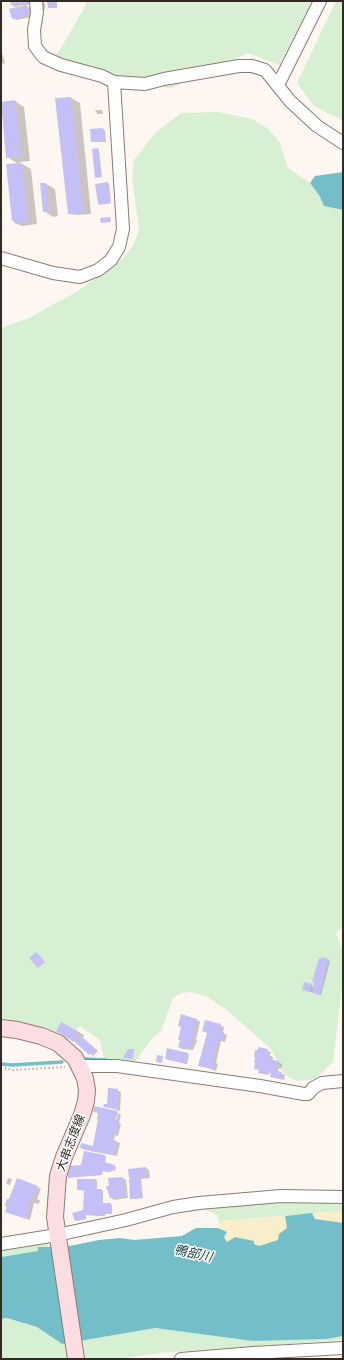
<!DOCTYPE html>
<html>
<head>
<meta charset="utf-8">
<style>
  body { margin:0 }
  #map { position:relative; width:344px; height:1360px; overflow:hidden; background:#fef6f1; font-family:Manrope,sans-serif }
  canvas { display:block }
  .frame { position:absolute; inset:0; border:2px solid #312a25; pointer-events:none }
</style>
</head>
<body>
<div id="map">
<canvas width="344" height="1360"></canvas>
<div class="frame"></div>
</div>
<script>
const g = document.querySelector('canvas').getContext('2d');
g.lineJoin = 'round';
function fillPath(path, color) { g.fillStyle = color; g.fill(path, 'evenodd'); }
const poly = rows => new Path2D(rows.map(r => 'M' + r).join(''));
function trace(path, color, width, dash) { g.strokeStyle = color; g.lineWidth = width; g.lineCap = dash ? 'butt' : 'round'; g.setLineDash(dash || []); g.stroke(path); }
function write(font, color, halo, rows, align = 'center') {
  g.font = font + ' Manrope,"Noto Sans JP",sans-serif'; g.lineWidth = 3; g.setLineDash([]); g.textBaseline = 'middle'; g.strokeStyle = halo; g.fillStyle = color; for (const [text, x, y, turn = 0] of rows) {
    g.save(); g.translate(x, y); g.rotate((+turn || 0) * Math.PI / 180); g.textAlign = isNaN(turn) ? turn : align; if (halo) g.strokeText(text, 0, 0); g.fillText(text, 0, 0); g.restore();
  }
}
fillPath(poly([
  [86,1,313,1,279,65,248,53,172,88,115,83,51,65,86,5],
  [336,1,343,1,343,121,314,106,297,83],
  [218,112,252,119,267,128,279,141,288,168,310,183,319,195,324,206,343,210,343,927,336,933,343,952,343,979,333,1062,315,1079,298,1081,290,1078,284,1073,271,1049,227,1010,206,996,190,992,181,993,173,998,161,1031,154,1036,134,1063,104,1060,100,1040,80,1026,68,1040,18,1026,1,1023,1,328,29,318,76,292,122,259,133,246,139,230,132,177,134,160,155,133,181,113],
  [283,1201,343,1203,343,1211,219,1221,217,1215,200,1207],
  [48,1240,48,1248,38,1251,1,1257,1,1248],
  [7,1318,37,1327,62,1344,155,1328,253,1341,327,1339,343,1336,343,1340,160,1353,119,1359,1,1359,1,1319]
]), '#d7efd2');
fillPath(poly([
  [343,1211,343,1223,315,1219,312,1213],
  [285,1216,287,1228,279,1234,278,1240,259,1246,227,1242,224,1237,227,1232,218,1228,219,1221]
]), '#f8eec9');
fillPath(poly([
  [343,172,343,210,324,206,319,195,310,183,315,176],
  [312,1213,315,1219,343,1223,343,1336,327,1339,253,1341,155,1328,62,1344,37,1327,7,1318,1,1319,1,1257,38,1251,38,1247,64,1247,99,1240,120,1238,134,1240,182,1236,196,1228,218,1228,227,1232,224,1237,227,1242,235,1237,254,1241,254,1244,259,1246,278,1240,279,1234,287,1228,285,1216]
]), '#73bec9');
fillPath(poly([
  [11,1,32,1,32,4,25,5,30,8,32,17,16,20,13,18,23,7,23,5,15,7,12,5],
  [48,1,57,1,57,8,49,8],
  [41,2,45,3,45,9,43,9],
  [1,49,5,63,1,64],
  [71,98,80,103,91,214,77,215,68,214],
  [15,101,24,107,30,161,19,162,31,169,37,224,22,226,15,223,19,164,7,157],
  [95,110,102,110,103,114,97,114],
  [103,129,105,130,106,142,92,142,91,130],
  [98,149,99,150,102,177,97,178,96,177],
  [107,183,109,184,111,203,100,205,99,204],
  [46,184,55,189,58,216,53,217,44,211],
  [322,958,330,961,321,995,304,990,305,983,314,987],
  [197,1020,200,1022,196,1040,197,1041,193,1050,182,1049,179,1047],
  [205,1021,224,1027,223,1033,227,1035,225,1042,221,1041,216,1063,218,1064,216,1071,199,1065,208,1033,203,1031],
  [62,1023,84,1035,83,1038,98,1051,93,1056,78,1043,57,1031],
  [259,1048,271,1052,270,1056,273,1057,273,1060,282,1064,281,1069,279,1068,278,1072,285,1075,284,1080,275,1078,271,1076,272,1074,269,1073,268,1075,263,1074,259,1072,260,1070,255,1068],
  [188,1054,189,1055,187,1064,167,1059],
  [117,1090,121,1092,120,1111,105,1106,108,1105],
  [95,1107,114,1125,116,1125,118,1113,121,1114,119,1123,121,1124,118,1136,115,1135,114,1141,120,1143,117,1156,85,1150,81,1148,93,1147,99,1113],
  [104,1156,106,1157,105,1163,116,1167,115,1171,112,1170,111,1172,103,1171,102,1175,69,1177,82,1166],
  [146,1168,149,1170,150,1178,141,1179,143,1198,133,1199,131,1198,134,1180,130,1178],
  [8,1178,12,1179,10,1185,6,1184],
  [123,1178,126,1180,128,1198,114,1200,111,1198],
  [96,1180,97,1181,97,1190,103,1191,103,1204,112,1205,112,1214,106,1214,105,1216,86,1215,86,1219,77,1221,75,1220,84,1211,85,1191,78,1190],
  [38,1187,41,1189,37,1199,40,1200,39,1204,34,1203,30,1220,10,1213]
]), '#0003');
trace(poly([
  [85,1059,106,1060],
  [1,1064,12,1065,62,1062]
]), '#73bec9', 3.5);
fillPath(poly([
  [10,1,31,1,31,2,11,5],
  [47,1,56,1,56,7,48,8],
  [27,5,29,15,12,19,9,9],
  [71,97,83,213,68,214,55,98],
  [15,100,21,156,6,158,1,102],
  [103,128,104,141,91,142,90,129],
  [98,148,101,177,95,178,92,149],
  [22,163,28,222,14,223,14,221,12,221,6,164],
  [108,182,110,203,98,204,95,184],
  [40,183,46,183,49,211,43,212],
  [110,217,111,222,101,223,100,218],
  [36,952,45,962,38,968,29,958],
  [321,957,329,959,320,995,312,993,314,983,312,982,319,958,321,959],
  [304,982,312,984,310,992,302,990],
  [181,1014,197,1019,192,1038,194,1038,190,1049,178,1047,180,1040,178,1040,181,1027,178,1026],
  [205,1020,221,1024,220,1031,224,1032,222,1041,218,1040,213,1061,215,1061,213,1069,198,1066,207,1033,202,1031],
  [61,1022,79,1032,74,1042,56,1031],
  [81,1036,95,1049,89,1055,75,1042],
  [258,1047,268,1049,267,1054,270,1054,269,1059,279,1061,277,1068,275,1067,274,1070,282,1072,281,1079,270,1077,271,1073,265,1072,265,1074,258,1073,259,1070,254,1069,255,1063,254,1063,255,1057,254,1056,255,1050,258,1050],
  [167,1048,188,1053,186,1064,165,1059],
  [128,1049,134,1049,133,1059,123,1058],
  [157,1055,163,1056,162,1063,156,1062],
  [108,1088,118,1089,117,1109,103,1107,104,1104,107,1104],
  [94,1106,118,1111,116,1120,118,1121,115,1135,112,1134,111,1140,117,1141,114,1155,80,1148,81,1143,93,1146,98,1120,97,1120,98,1113,93,1112],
  [84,1151,105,1155,104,1162,115,1165,114,1171,111,1170,110,1172,102,1171,101,1175,68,1178,67,1166,81,1165],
  [146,1167,146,1177,129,1178,128,1169],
  [123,1177,125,1196,110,1198,106,1186,109,1186,108,1178],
  [17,1178,38,1186,34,1196,32,1195,28,1210,29,1210,26,1219,5,1212,7,1207,5,1206,7,1199,9,1199],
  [140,1178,142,1198,130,1199,129,1179],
  [77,1179,96,1179,96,1189,102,1189,102,1203,111,1203,111,1214,104,1214,104,1216,85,1215,85,1218,75,1221,72,1213,83,1210,84,1190,77,1190]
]), '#c4c0f7');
const minor = poly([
  [36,1,37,12,34,30,35,46,43,57,61,65,102,76,114,82,145,84,164,79,239,66,252,66,265,70,290,101,317,126,343,143],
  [278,85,320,1],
  [1,258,53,273,80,277,98,270,111,260,119,247,123,229,114,82],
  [80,1066,117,1066,260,1086,304,1094,308,1094,313,1088,322,1083,343,1081],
  [1,1244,57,1235,126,1220,173,1207,199,1203,281,1196,343,1197],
  [181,1359,253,1353,343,1348]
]);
const secondary = poly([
  [1,1028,17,1030,41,1036,58,1043,75,1058,85,1078,87,1090,86,1101,82,1115,64,1157,58,1176,55,1217,76,1359]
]);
trace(minor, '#8d7c70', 14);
trace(secondary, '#8d7c70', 18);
trace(poly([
  [1,1067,13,1070,65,1067]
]), '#958e89', 2, [1, 3]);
trace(minor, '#fff', 12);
trace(secondary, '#fcdde2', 16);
write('12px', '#312a25', '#fff', [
  ["大串志度線",71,1143,-69]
]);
write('italic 13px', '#14393e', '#fff', [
  ["鴨部川",193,1254,12]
]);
</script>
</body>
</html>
